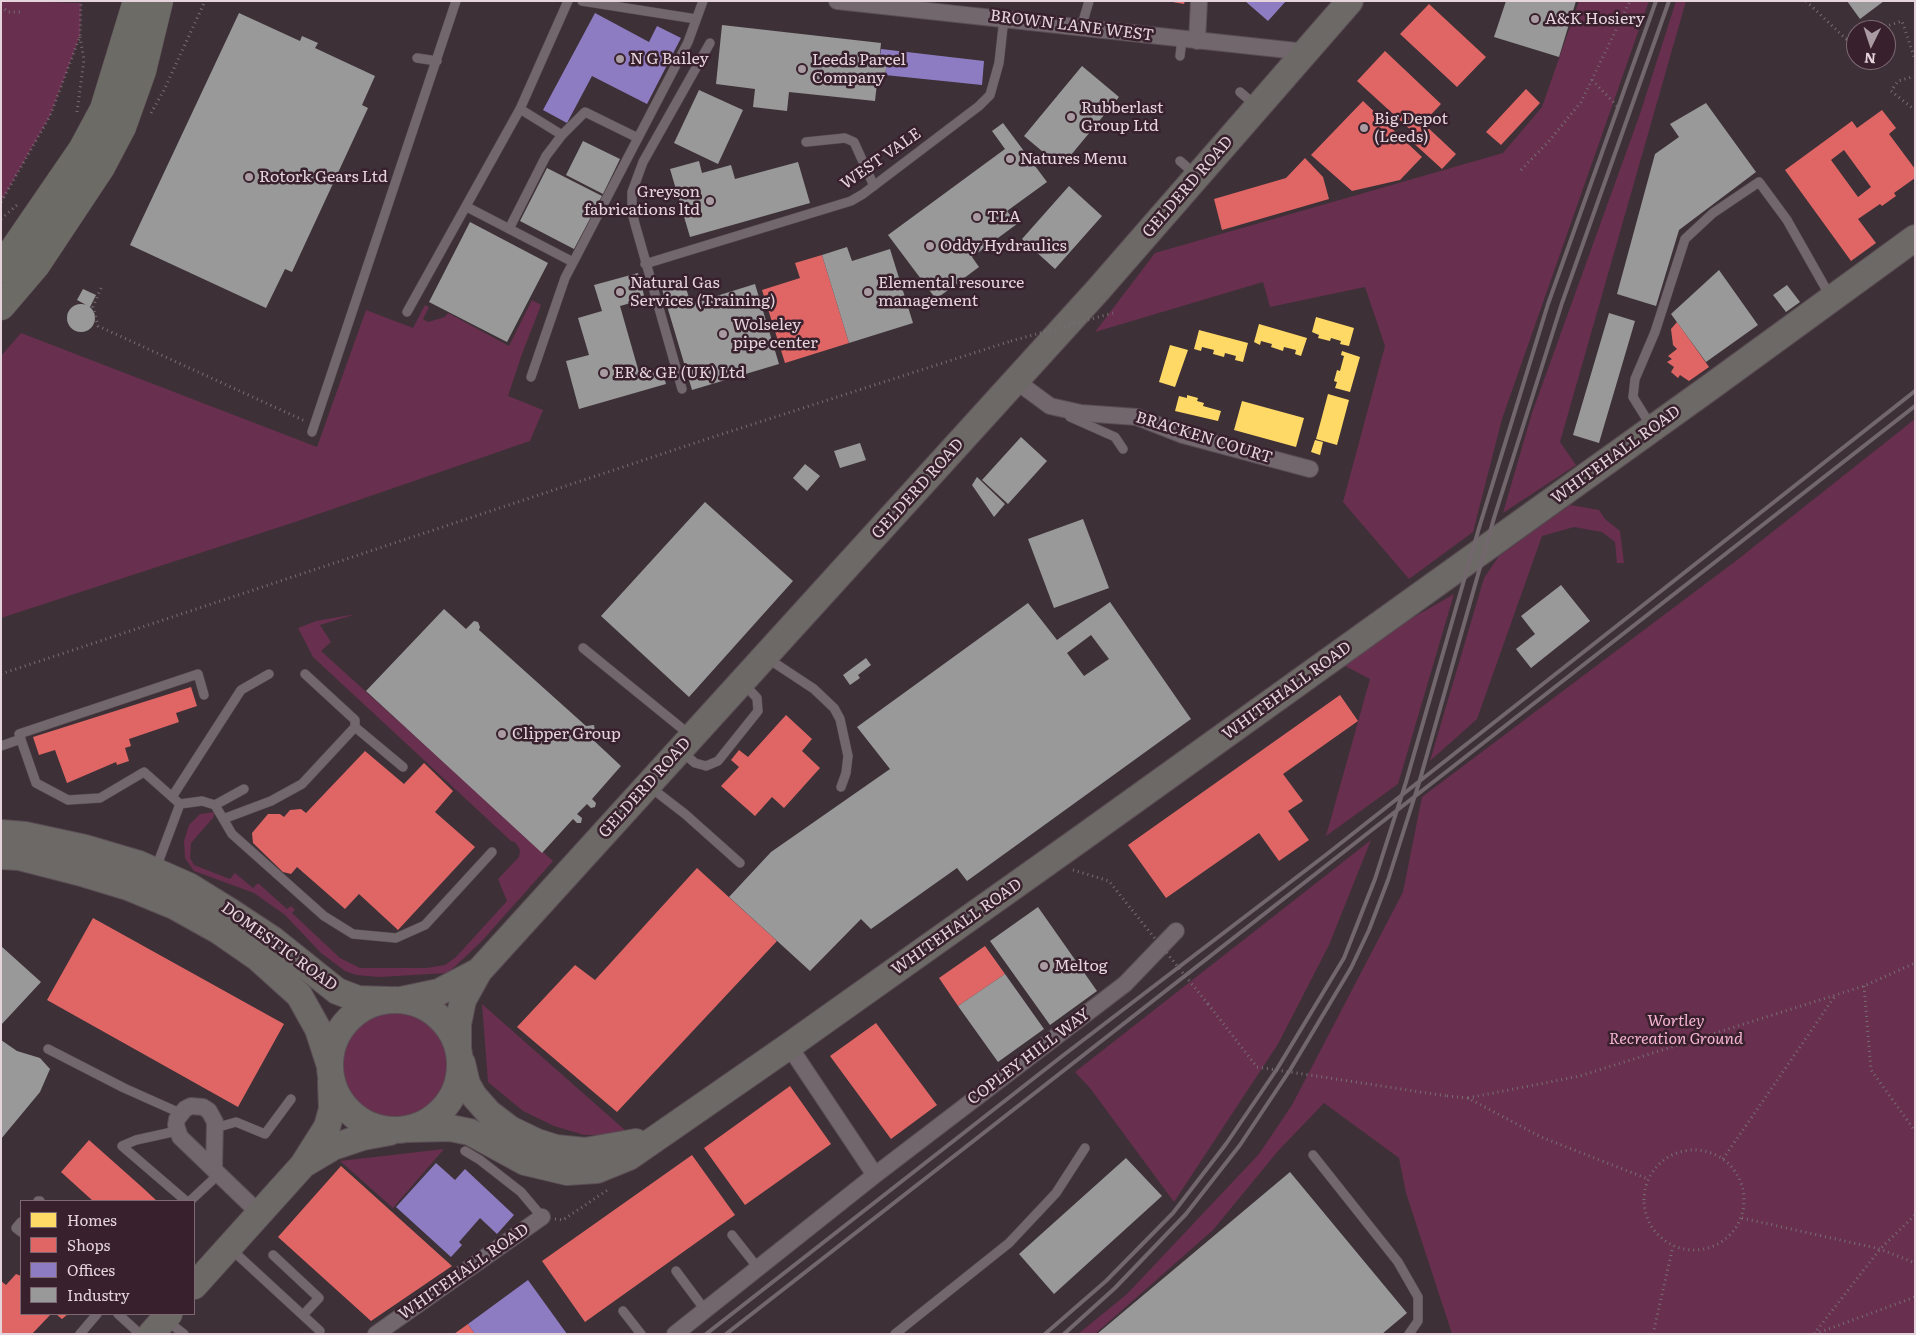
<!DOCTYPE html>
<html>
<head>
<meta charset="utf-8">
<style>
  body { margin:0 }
  #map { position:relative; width:1916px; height:1335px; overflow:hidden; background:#3d3137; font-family:Literata,serif }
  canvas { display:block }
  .frame { position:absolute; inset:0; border:2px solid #e5d4db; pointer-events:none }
  .legend { position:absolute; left:20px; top:1200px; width:175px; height:115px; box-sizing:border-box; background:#38212c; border:1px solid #7d6972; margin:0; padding:6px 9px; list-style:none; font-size:15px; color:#e5d4db }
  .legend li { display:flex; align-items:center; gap:10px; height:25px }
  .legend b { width:25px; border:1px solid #7d6972 }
  .north { position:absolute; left:1846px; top:20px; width:50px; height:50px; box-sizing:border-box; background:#38212c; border:1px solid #7d6972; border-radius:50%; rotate:184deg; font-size:14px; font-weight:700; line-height:20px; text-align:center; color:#e5d4db }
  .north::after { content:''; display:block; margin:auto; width:18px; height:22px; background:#aa9ba2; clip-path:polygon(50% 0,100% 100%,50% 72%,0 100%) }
</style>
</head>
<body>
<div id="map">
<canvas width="1916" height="1335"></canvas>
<div class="frame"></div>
<ul class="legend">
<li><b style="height:14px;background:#ffd966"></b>Homes</li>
<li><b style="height:14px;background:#e06666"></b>Shops</li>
<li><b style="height:14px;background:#8e7cc3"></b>Offices</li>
<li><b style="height:14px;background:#999"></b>Industry</li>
</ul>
<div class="north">N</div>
</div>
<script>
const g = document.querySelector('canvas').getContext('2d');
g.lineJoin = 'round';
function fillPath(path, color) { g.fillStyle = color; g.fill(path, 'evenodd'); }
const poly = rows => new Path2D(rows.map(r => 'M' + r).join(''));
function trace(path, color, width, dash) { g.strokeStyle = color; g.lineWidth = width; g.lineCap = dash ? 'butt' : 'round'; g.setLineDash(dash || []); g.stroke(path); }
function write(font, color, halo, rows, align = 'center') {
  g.font = font + ' Literata,serif'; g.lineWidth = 5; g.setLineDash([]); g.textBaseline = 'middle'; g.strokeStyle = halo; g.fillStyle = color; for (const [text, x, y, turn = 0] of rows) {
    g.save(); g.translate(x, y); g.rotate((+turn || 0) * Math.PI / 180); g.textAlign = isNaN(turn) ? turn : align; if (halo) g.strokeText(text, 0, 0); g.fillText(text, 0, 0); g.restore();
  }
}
fillPath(poly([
  [1,1,81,3,80,36,50,116,1,202],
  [1579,1,1649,1,1502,419,1473,532,1409,579,1343,502,1385,346,1365,287,1270,307,1263,282,1095,332,1155,253,1503,153,1542,107],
  [1676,1,1686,1,1560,442,1576,465,1503,513,1532,413,1640,114],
  [532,300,541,305,522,354,508,396,543,410,530,441,298,521,1,618,1,356,21,333,317,447,366,310,413,328,425,305,429,307,423,319,428,322,445,317,448,313,509,346],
  [1915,419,1915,1334,1452,1334,1406,1193,1399,1158,1324,1103,1278,1151,1213,1230,1095,1334,1078,1334,1127,1294,1259,1154,1292,1105,1403,892,1422,797,1737,560],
  [1570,505,1599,510,1605,519,1620,531,1624,563,1617,563,1615,542,1602,532,1574,527,1542,536,1477,719,1430,761,1484,578,1499,556],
  [1454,594,1398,784,1326,836,1370,679,1345,666,1407,621],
  [356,614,320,625,331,642,321,651,553,861,481,942,448,973,379,977,356,975,345,971,321,953,285,915,254,893,194,871,185,858,184,841,189,825,200,814,215,812,213,818,191,843,190,858,194,865,230,879,235,873,253,888,258,883,287,909,291,906,295,910,292,913,340,958,360,968,427,968,445,965,456,957,507,901,498,879,519,857,520,850,515,842,511,841,313,657,298,628,316,621],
  [1371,840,1329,945,1278,1044,1174,1202,1090,1088,1075,1072],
  [482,1004,626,1131,609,1135,584,1135,554,1126,523,1111,488,1082],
  '342 1065a53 53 0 1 1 106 0a53 53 0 1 1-106 0Z',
  [444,1149,393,1208,340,1161]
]), '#682f4e');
fillPath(poly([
  [1316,317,1354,328,1349,346,1340,344,1341,341,1331,338,1330,341,1318,338,1319,335,1312,332],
  [1259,324,1307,338,1301,356,1295,354,1296,350,1284,347,1283,351,1271,347,1272,344,1261,341,1260,345,1254,342],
  [1199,330,1248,343,1243,362,1235,360,1236,356,1225,353,1224,357,1213,354,1214,350,1202,347,1201,351,1194,349],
  [1170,345,1188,350,1175,387,1159,382],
  [1342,351,1360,357,1350,392,1335,388,1337,382,1334,381,1337,370,1340,371,1344,356,1341,355],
  [1328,394,1349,400,1337,445,1316,439],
  [1187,395,1198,398,1197,401,1204,403,1203,406,1221,411,1218,421,1175,411,1179,396,1187,398],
  [1242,401,1304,418,1296,447,1234,430],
  [1315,440,1323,442,1320,455,1311,452]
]), '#ffd966');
fillPath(poly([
  [1167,1,1185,1,1184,4],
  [1429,4,1486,57,1457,87,1400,34],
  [1385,51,1441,104,1423,123,1456,154,1442,169,1409,139,1414,133,1357,81],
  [1526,89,1540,103,1501,145,1486,132],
  [1363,101,1422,157,1400,180,1352,191,1311,155],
  [1882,110,1896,128,1889,134,1915,169,1915,178,1894,193,1896,196,1882,206,1880,204,1858,219,1876,243,1851,261,1785,170,1852,121,1857,128],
  [1844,150,1871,187,1858,197,1831,160],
  [1305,158,1323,177,1329,199,1222,230,1214,199,1286,178],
  [822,255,849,343,785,363,762,290,800,278,795,263],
  [1677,322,1709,367,1689,381,1680,375,1678,378,1671,372,1674,367,1667,362,1672,359,1668,356,1677,349,1673,345,1671,329],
  [191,687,197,706,176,713,179,722,129,739,131,746,125,748,129,761,117,765,116,762,67,783,55,750,39,755,33,737],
  [1340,695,1358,721,1283,774,1303,801,1288,811,1309,840,1279,861,1259,833,1166,898,1128,845],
  [786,715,812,739,802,751,820,768,784,808,772,797,755,816,721,786,739,767,731,760,739,750,748,757],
  [365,751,404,784,424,763,453,791,435,812,475,847,398,930,359,894,345,909,297,867,291,874,283,872,253,843,252,833,268,814,280,814,284,817,290,810,301,809,306,813],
  [697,868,777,941,617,1112,517,1027,575,965,595,980],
  [93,918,284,1024,238,1107,47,1000],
  [985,946,1005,974,958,1006,939,978],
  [876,1023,937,1105,891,1139,830,1056],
  [790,1086,831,1144,745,1205,704,1148],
  [89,1140,143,1188,157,1201,93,1201,61,1172],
  [692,1155,735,1215,585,1322,542,1261],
  [341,1166,452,1266,371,1321,278,1237],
  [16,1274,21,1276,21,1314,51,1314,32,1334,1,1334,1,1281,6,1285],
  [56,1314,68,1314,62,1319],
  [468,1324,475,1334,454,1334]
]), '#e06666');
fillPath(poly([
  [1245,1,1286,1,1268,21],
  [595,13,649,42,657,26,681,38,647,104,592,76,567,123,543,110],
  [881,49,984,61,982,85,885,75,887,63,879,63],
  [436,1163,455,1180,465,1169,514,1215,497,1234,480,1218,459,1242,462,1245,451,1257,396,1207],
  [528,1280,567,1334,475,1334,468,1324]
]), '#8e7cc3');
fillPath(poly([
  [1506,1,1576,1,1559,57,1494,37],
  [1847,1,1884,1,1860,19],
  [239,13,300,41,302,36,318,43,315,48,375,76,362,105,368,108,292,272,285,269,266,308,130,245],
  [722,25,881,43,879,63,887,63,885,75,878,74,875,101,789,92,787,111,753,107,755,89,716,84],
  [1082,66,1119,97,1061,167,1024,136],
  [699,90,743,110,718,164,674,143],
  [1706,103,1756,172,1679,230,1656,306,1617,294,1655,154,1679,137,1670,124],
  [1003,123,1047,182,1007,211,1017,224,972,257,979,267,936,299,888,235,1005,149,992,131],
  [583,141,620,159,603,194,566,175],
  [699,161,702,173,731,165,735,179,798,162,810,203,690,237,670,169],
  [547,168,602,196,574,249,520,221],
  [1069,186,1102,216,1055,269,1022,239],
  [470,222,548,263,507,342,429,302],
  [847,247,852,261,890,249,913,323,849,343,822,255],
  [1719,270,1758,325,1706,362,1671,314],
  [638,273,645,299,620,306,640,376,662,370,666,384,579,409,566,361,589,355,578,318,602,311,594,285],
  [684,282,691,304,755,284,779,364,692,390,662,289],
  [1787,285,1800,302,1786,312,1773,295],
  [83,289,96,295,90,307,77,300],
  '67 318a14 14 0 1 1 28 0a14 14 0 1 1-28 0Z',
  [1609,313,1635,321,1599,443,1573,435],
  [1021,437,1047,461,1008,504,982,480],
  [860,443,866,460,840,468,834,451],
  [805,464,820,476,807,491,793,478],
  [977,477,1005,504,994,517,972,485],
  [705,502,793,581,689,697,601,616],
  [1083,519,1109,588,1054,608,1028,539],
  [1561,585,1590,621,1531,668,1516,649,1535,634,1521,616],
  [1110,602,1191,719,967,881,957,868,871,929,861,919,810,971,729,897,771,852,890,769,857,727,1028,603,1057,640],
  [1091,635,1109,659,1084,676,1067,653],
  [444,609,466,629,474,621,478,622,480,627,479,630,586,726,594,725,595,731,590,737,621,766,592,799,596,803,595,807,591,808,587,804,577,814,582,818,581,823,577,823,573,819,542,853,366,691],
  [866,658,871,665,858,675,860,678,850,685,843,675],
  [1038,907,1097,991,1050,1025,990,941],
  [1,946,41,982,1,1025],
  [1005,974,1044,1029,998,1062,958,1006],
  [1,1040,17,1051,40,1058,50,1069,40,1092,1,1139],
  [1126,1158,1162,1196,1054,1294,1019,1254],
  [1290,1172,1407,1313,1382,1334,1097,1334]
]), '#999');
const service = poly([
  [582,1,696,19],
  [1081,28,1089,1],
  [1180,56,1182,39],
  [417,58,437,61],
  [1240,92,1255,105],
  [520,109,562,135],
  [806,142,845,138,854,142,874,186],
  [1180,161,1195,174],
  [467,207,573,262],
  [509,229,546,156,562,135,585,112,638,138],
  [645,264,851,201,863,194,979,106,990,95,999,63,1004,18],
  [407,312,520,109,568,1],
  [531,377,565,278,688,42,703,1],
  [682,389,635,224,632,212,632,192,643,162,710,43],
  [1070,417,1115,437,1123,449],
  [1651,426,1633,397,1635,379,1655,332,1685,239,1713,213,1759,182,1787,220,1830,296],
  [312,432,456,1],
  [583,648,690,735],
  [767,658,814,689,834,708,840,719,848,756,846,773,841,787],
  [355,727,403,767],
  [1,746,21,739],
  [681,751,695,763,706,766,718,761,758,711,757,698,744,684],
  [650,787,685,814,740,863],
  [172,797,241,690,269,674],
  [180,804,144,772,100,798,68,800,36,783,19,734,198,674,204,695],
  [215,805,244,789],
  [223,819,271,801,302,784,355,727,355,720,305,674],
  [156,868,180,804,202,801,215,805,232,834,324,916,353,934,396,938,425,925,492,852],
  [48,1049,124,1088,180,1113],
  [215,1128,236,1122,265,1134,291,1099],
  [177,1131,136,1140,122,1146,186,1201],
  [465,1151,480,1160,521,1192,542,1217],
  [1313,1155,1398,1262,1418,1297,1418,1321,1409,1334],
  [38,1201,40,1201],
  [190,1201,219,1174],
  [21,1222,16,1228,21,1232],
  [732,1235,758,1268],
  [231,1249,320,1331],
  [273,1255,319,1298,303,1315],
  [676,1271,705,1310],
  [623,1311,641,1334],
  [118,1314,140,1334],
  [167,1321,184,1334],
  [80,1334,97,1314],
  [895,1334,1009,1243,1056,1193,1085,1148]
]);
const minor = poly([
  [837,1,1306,52],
  [1197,41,1199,1],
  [1016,381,1050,406,1081,413,1137,417,1183,435,1310,469],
  [789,1046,875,1175],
  [214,1169,215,1122,209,1111,203,1107,191,1106,185,1109,177,1119,176,1125,180,1137,259,1213],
  [376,1334,542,1217],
  [675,1334,875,1175,1125,984,1176,931]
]);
const primary = poly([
  [1,833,25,835,85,848,139,864,189,886,231,912,272,939,337,991,358,999,388,1000],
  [1,856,19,857,85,874,128,887,174,906,219,931,258,958,299,995,318,1029,329,1063],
  '330 1065a65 65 0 1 1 130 0a65 65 0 1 1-130 0Z',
  [401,1000,439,992,479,971],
  [458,1048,458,1024,463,1000,479,971,1098,290,1350,1],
  [462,1063,467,1084,474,1096,489,1113,510,1129,537,1142,556,1148,585,1151,636,1142],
  [409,1129,450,1128,470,1132,525,1162,567,1172,597,1170,629,1157,789,1046,1079,840,1709,388,1915,238],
  [306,1163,333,1147,363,1137,390,1132],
  [194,1286,303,1165,327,1127,332,1109,331,1082],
  [151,1334,169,1314]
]);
const trunk = poly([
  [1,268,82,150,104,109,137,1],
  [1,306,36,265,101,167,122,127,142,71,159,1]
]);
trace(service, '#5a4e54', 10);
trace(minor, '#5a4e54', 18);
trace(primary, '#5a4e54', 28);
trace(trunk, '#5a4e54', 29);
trace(poly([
  [1806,1,1846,39,1856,36],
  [1,6,8,12,22,12],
  [1875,30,1902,21,1915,59],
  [1915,76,1898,81,1891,91,1915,110],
  [1592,80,1619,108],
  [77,112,84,60,80,37],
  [151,113,164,90,205,1],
  [1521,170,1550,140,1581,102,1630,1],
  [1,202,50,116,80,36,81,1],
  [1,219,17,205],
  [101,288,93,307,98,326,305,421],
  [1,674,713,437,1011,341],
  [1073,870,1109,881,1132,910],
  [1864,986,1871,1070,1915,1131],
  [1208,1004,1257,1067],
  [1447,1096,1468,1098,1541,1137,1648,1179],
  [1468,1098,1580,1076,1864,986,1915,963],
  '1644 1200a50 50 0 1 1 100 0a50 50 0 1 1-100 0Z',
  [1723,1159,1835,996],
  [1742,1218,1880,1249,1915,1263],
  [555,1219,563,1220,609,1189],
  [1653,1334,1673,1246],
  [1814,1334,1880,1249,1915,1215],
  [1815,1334,1915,1297]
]), '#786e73', 3, [1, 4]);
trace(service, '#72676c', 9);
trace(minor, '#72676c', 16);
trace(primary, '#6d6967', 26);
trace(trunk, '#6c6b66', 28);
trace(poly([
  [706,1334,1061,1057,1327,854,1915,391],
  [726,1334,1915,406],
  [1045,1334,1106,1281,1173,1213,1226,1144,1277,1069,1344,958,1375,879,1406,782,1479,528,1548,304,1656,1],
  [1064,1334,1115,1288,1186,1214,1240,1145,1290,1070,1351,968,1369,930,1388,880,1419,783,1494,518,1562,303,1669,1]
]), '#72676d', 4);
trace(poly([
  [1011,341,1113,313],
  [1132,910,1208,1004],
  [1257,1067,1447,1096]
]), '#786e73', 3, [1, 4]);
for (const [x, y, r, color] of [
  [1535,19,5,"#aa9ba2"],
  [620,59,5,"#aa9ba2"],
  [802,69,5,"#aa9ba2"],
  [1071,117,5,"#aa9ba2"],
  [1364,128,5,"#aa9ba2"],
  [1010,159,5,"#aa9ba2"],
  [249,177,5,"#aa9ba2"],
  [710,201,5,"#aa9ba2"],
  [977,217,5,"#aa9ba2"],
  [930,246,5,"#aa9ba2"],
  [620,292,5,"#aa9ba2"],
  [868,292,5,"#aa9ba2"],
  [723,334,5,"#aa9ba2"],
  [604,373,5,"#aa9ba2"],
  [502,734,5,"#aa9ba2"],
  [1044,966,5,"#aa9ba2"]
]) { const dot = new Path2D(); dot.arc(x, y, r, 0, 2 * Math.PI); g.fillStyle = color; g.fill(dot); trace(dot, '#38212c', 2); }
write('16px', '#e5d4db', '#38212c', [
  ["A&K Hosiery",1545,19],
  ["N G Bailey",630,59],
  ["Leeds Parcel",812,60],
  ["Company",812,78],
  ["Rubberlast",1081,108],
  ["Group Ltd",1081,126],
  ["Big Depot",1374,119],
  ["(Leeds)",1374,137],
  ["Natures Menu",1020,159],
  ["Rotork Gears Ltd",259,177],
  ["Greyson",700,192,"right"],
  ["fabrications ltd",700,210,"right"],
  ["TLA",987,217],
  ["Oddy Hydraulics",940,246],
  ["Natural Gas",630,283],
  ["Services (Training)",630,301],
  ["Elemental resource",878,283],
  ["management",878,301],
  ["Wolseley",733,325],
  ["pipe center",733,343],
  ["ER & GE (UK) Ltd",614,373],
  ["Clipper Group",512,734],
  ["Meltog",1054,966]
], 'left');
write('16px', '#e5d4db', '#38212c', [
  ["BROWN LANE WEST",1072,26,7],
  ["WEST VALE",881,159,-35],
  ["GELDERD ROAD",1188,187,-49],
  ["BRACKEN COURT",1204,438,17],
  ["WHITEHALL ROAD",1616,455,-36],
  ["GELDERD ROAD",918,489,-48],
  ["WHITEHALL ROAD",1287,691,-36],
  ["GELDERD ROAD",645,788,-48],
  ["WHITEHALL ROAD",957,927,-35],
  ["DOMESTIC ROAD",279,947,36],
  ["COPLEY HILL WAY",1029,1057,-37],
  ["WHITEHALL ROAD",464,1272,-35]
]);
write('italic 16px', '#f6b2d3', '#38212c', [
  ["Wortley",1676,1021],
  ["Recreation Ground",1676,1039]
]);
</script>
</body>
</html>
